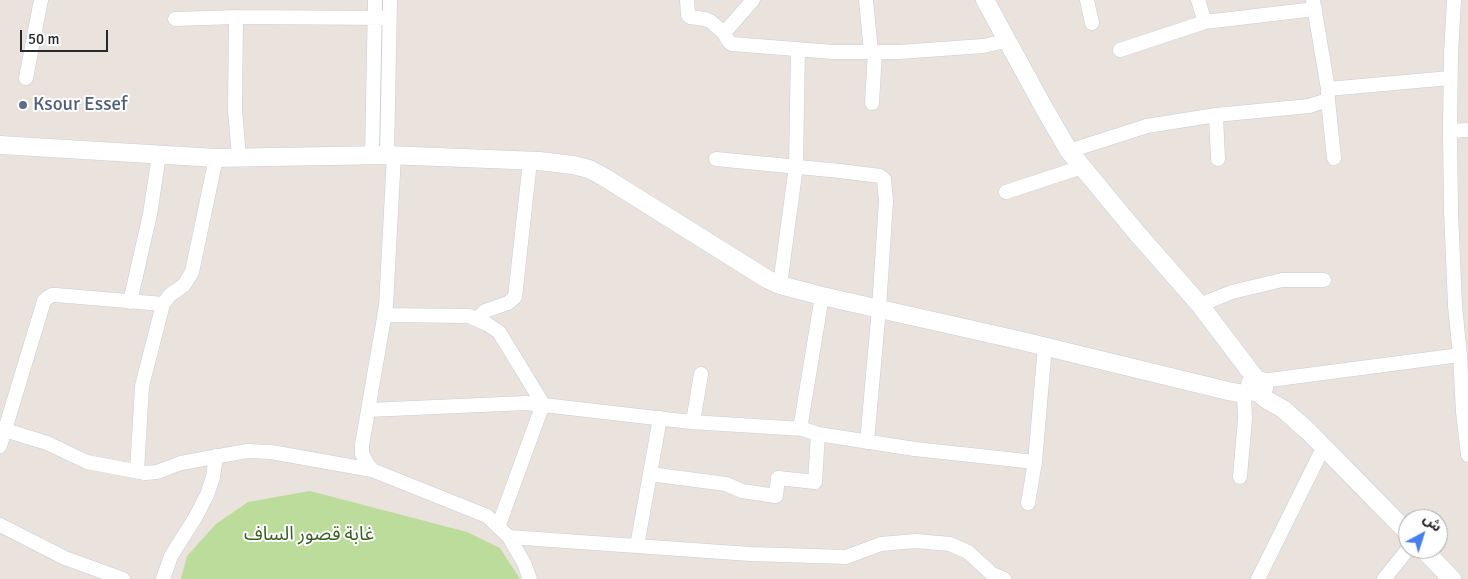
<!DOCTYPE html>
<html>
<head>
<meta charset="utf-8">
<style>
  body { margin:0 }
  #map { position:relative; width:1468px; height:579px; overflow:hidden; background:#eae2dc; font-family:Signika,"Noto Sans Arabic",sans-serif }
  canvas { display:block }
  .north { position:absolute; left:1398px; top:509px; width:50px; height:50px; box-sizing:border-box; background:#fff; border:1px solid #a9a9a9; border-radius:50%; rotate:40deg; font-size:14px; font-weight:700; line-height:20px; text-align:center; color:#292929 }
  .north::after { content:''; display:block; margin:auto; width:18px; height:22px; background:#4880eb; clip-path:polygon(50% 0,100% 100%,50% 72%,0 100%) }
  .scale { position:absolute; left:20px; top:30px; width:88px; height:22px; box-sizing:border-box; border:2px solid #292929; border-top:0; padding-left:6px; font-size:15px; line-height:18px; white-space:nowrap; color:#292929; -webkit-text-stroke:4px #fff; paint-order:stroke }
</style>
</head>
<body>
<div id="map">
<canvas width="1468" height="579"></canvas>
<div class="north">ش</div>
<div class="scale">50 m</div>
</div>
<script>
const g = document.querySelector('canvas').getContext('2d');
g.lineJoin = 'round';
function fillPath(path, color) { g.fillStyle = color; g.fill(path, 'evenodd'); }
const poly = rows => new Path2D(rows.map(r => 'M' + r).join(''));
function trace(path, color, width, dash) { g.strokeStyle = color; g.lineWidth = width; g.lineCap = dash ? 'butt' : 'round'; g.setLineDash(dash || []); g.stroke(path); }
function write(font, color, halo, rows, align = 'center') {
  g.font = font + ' Signika,"Noto Sans Arabic",sans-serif'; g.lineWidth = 4; g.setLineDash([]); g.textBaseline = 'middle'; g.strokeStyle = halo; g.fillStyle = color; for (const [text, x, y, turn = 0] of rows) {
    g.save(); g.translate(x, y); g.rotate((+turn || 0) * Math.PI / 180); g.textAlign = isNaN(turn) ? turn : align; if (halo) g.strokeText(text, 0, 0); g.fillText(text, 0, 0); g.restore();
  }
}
fillPath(poly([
  [310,491,467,532,500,548,520,579,181,579,187,556,216,524,248,502]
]), '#bcdc9c');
const minor = poly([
  [687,0,688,15,690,17,705,19,710,21,724,33,729,42,732,44,833,52,899,52,983,46,1006,41],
  [866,0,871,52],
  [1087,0,1092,23],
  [1198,0,1205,22],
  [1454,0,1451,54,1450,131,1451,210,1455,306,1460,355,1463,412,1468,455],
  [236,17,235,110,239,157],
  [175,19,236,17,389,18],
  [724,33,753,0],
  [1120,50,1205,22,1315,9],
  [26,78,41,0],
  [1328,89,1450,78],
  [1328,100,1334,158],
  [872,103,875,52],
  [1216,115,1218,159],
  [1450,131,1468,130],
  [1069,151,1147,126,1216,115,1309,106,1328,100,1328,89,1313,0],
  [372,155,375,0],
  [387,155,390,0],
  [394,155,386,306,362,445,362,454,367,463,372,470,487,516,509,537,524,563,530,579],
  [716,159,840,171,880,176,884,179,886,201,879,308,867,442],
  [1006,192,1082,167],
  [780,285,796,166,798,49],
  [822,296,801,423,803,429,818,434,915,449,1035,462],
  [130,302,150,214,159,155],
  [1200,305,1232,292,1282,280,1324,280],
  [384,315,469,316,487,324,499,332,543,404,498,527],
  [477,319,485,311,508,303,515,297,530,161],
  [1262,381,1460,355],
  [368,410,526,403,691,422,694,416,701,374],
  [691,422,803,429],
  [5,430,47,443,87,462,145,473,157,472,181,463,247,451,271,452,372,470],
  [0,446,44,301,47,298,52,295,56,295,163,304],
  [137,471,142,386,163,304,170,295,184,285,192,272,216,158],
  [650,474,726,484,742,491,776,496,778,478,815,482,818,434],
  [1240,477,1245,419,1244,394],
  [1028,503,1035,462,1045,346],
  [0,525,65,558,123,579],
  [509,537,750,554,846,557,881,544,916,541,950,544,968,552,992,574,1004,579],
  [637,546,660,418],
  [163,579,171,556,195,518,207,495,213,477,216,456],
  [1258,579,1324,446],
  [1384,579,1408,549]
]);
const tertiary = poly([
  [985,0,1044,108,1069,151,1136,232,1200,305,1256,379],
  [0,145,216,158,387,155,539,161,573,165,589,169,604,177,767,279,780,285,822,296,1018,340,1228,391,1244,394,1252,391,1259,393,1264,388,1262,381,1256,379,1252,381,1250,384,1252,391],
  [1259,393,1267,400,1283,409,1309,432,1408,533],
  [1423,549,1452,579]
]);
trace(minor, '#c7cdd6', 15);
trace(tertiary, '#c7cdd6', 19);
trace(minor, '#fff', 14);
trace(tertiary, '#fff', 18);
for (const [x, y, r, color] of [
  [23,105,5,"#5c6f8a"]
]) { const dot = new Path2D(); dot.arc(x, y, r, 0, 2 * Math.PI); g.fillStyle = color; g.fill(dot); trace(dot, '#fff', 2); }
write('19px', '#4e5e75', '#fff', [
  ["Ksour Essef",33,105]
], 'left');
write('19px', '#375f1f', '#fff', [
  ["غابة قصور الساف",309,535]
]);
</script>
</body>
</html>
